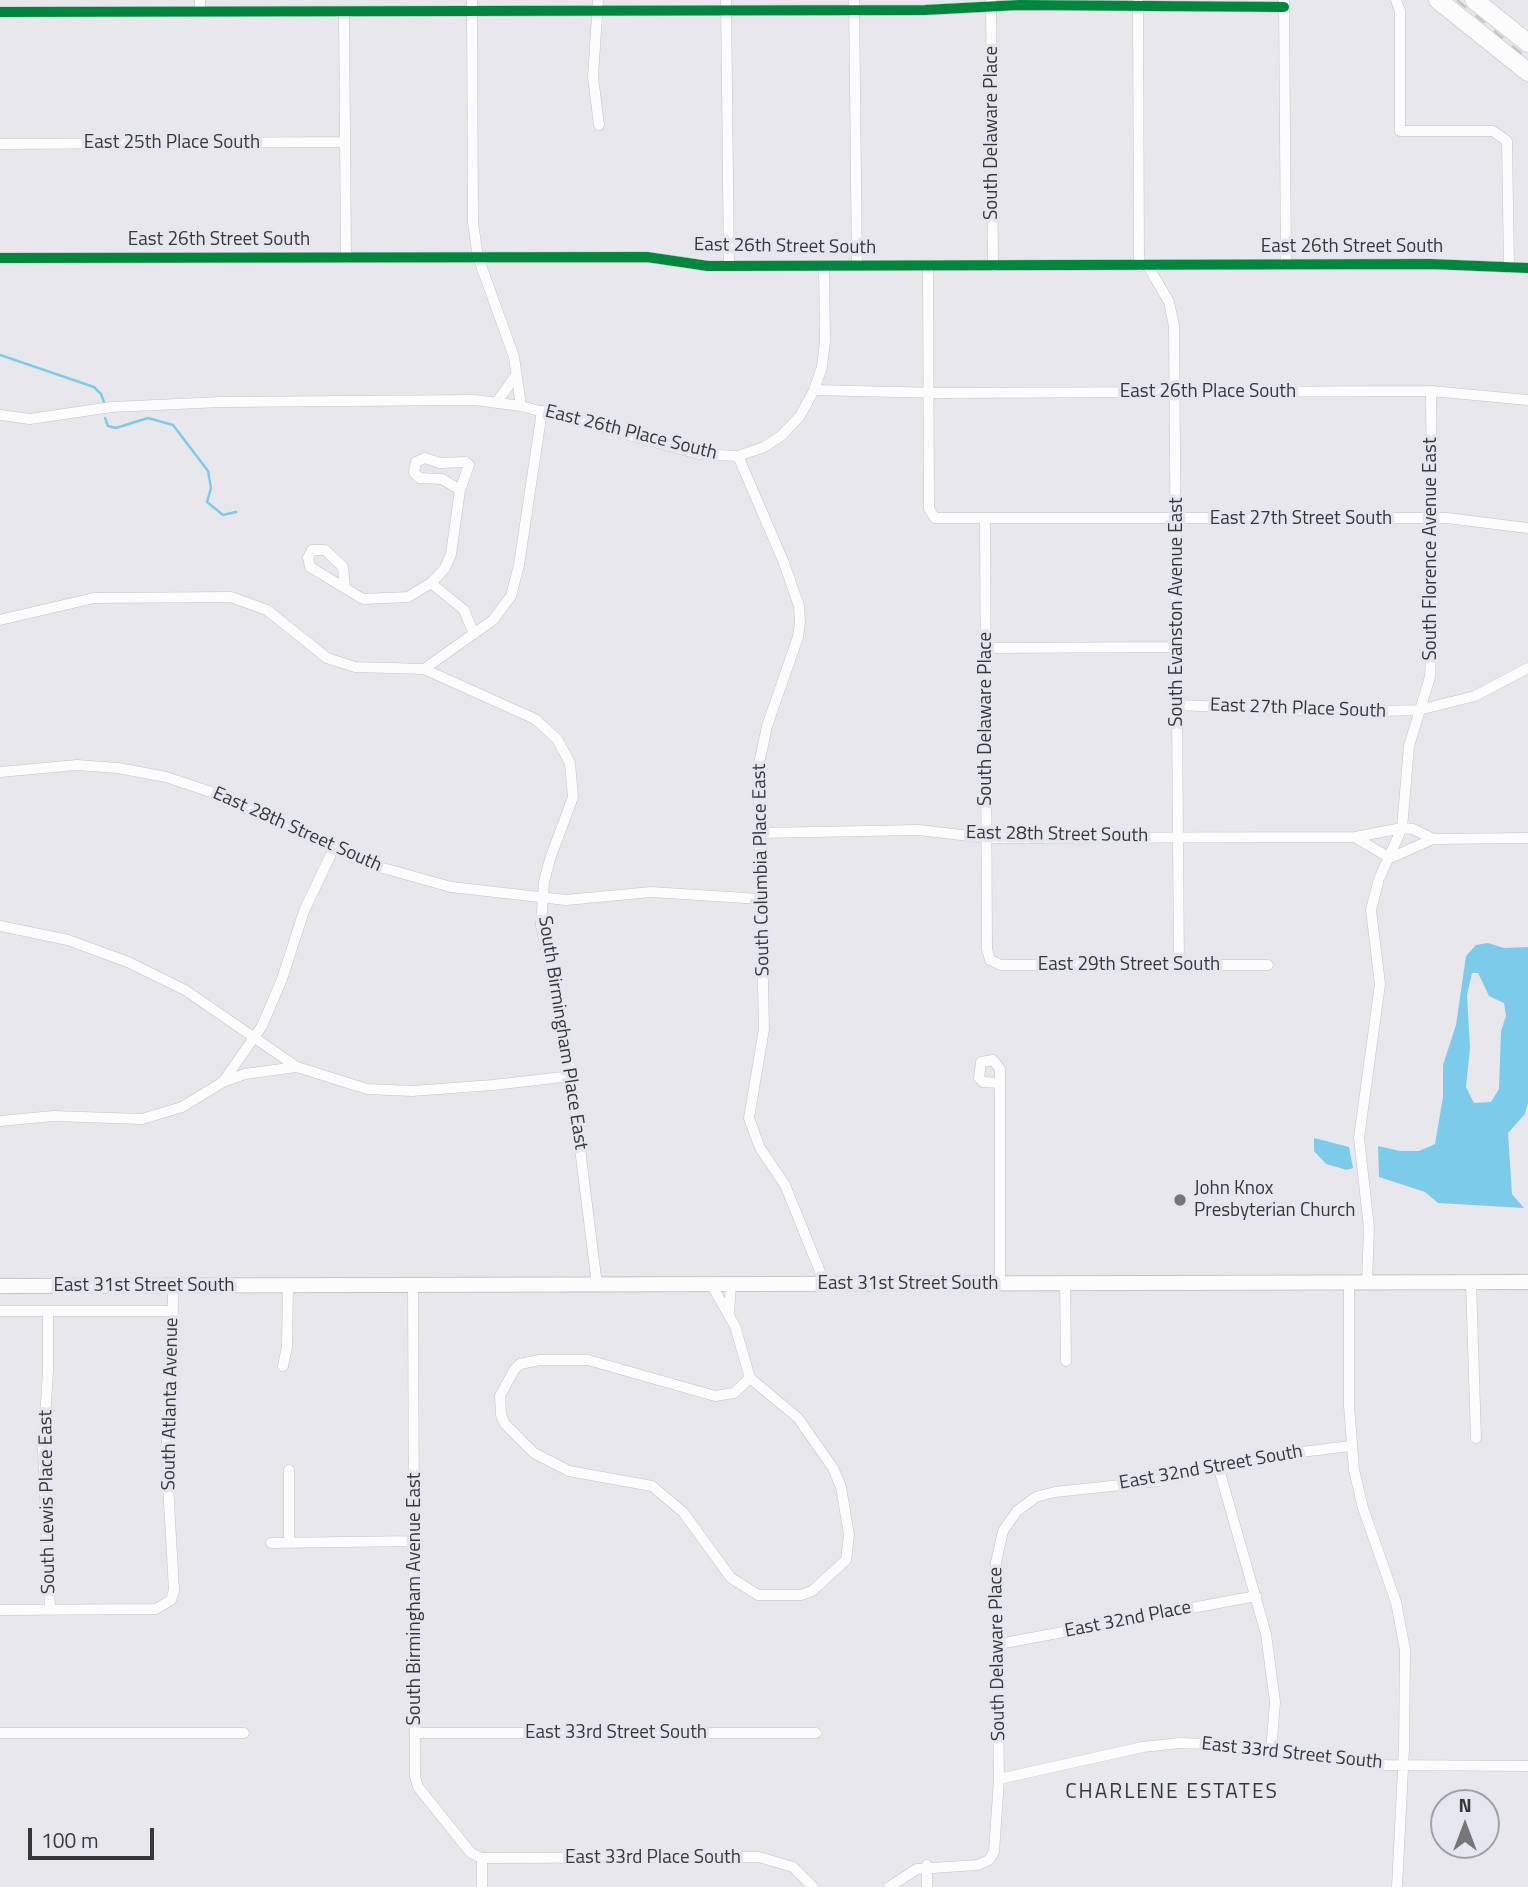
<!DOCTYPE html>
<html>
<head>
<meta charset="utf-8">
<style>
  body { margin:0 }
  #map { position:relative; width:1528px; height:1887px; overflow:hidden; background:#e8e8ec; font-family:"Titillium Web",sans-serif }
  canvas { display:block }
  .north { position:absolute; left:1430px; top:1789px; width:70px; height:70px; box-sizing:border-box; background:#e6e7ee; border:2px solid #a0a1a6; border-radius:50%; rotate:0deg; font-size:19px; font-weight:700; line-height:28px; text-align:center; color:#38383b }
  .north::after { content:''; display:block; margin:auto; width:24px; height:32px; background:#767679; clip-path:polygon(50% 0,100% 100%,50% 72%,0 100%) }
  .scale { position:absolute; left:28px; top:1828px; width:126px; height:32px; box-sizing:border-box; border:4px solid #38383b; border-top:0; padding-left:9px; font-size:21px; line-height:24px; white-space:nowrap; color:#38383b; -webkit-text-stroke:5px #e6e7ee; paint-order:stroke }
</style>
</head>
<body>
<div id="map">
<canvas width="1528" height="1887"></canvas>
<div class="north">N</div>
<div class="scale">100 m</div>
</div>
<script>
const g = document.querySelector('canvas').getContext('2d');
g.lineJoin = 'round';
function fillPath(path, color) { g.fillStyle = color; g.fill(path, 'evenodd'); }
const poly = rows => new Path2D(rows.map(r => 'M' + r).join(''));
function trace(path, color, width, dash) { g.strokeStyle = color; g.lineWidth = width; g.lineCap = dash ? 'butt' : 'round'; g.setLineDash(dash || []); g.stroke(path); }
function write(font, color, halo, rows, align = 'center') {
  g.font = font + ' "Titillium Web",sans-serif'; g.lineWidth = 7; g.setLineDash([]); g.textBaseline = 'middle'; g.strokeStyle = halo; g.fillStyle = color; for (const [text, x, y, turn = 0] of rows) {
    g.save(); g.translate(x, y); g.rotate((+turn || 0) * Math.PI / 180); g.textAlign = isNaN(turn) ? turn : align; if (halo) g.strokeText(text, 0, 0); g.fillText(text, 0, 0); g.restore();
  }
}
fillPath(poly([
  [1488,943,1504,948,1528,947,1528,1103,1525,1114,1508,1133,1512,1194,1524,1208,1438,1203,1425,1192,1379,1177,1378,1146,1400,1151,1419,1151,1435,1144,1443,1097,1443,1065,1456,1025,1466,956,1476,945],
  [1472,973,1478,973,1489,996,1504,1003,1506,1016,1501,1031,1499,1089,1491,1102,1474,1103,1466,1087,1470,1048,1467,995],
  [1314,1138,1349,1147,1353,1168,1347,1170,1326,1164,1314,1151]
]), '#7dcbeb');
trace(poly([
  [0,355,94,387,101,394,105,405],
  [105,418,108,426,116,428,148,418,173,425,208,471,211,488,207,502,223,515,236,512]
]), '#7dcbeb', 2.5);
const minor = poly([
  [200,0,200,12],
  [472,0,473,223,478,257,514,357,521,406],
  [598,0,593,77,599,125],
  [726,0,729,266],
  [854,0,857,266],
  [1396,0,1400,11,1400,131,1493,131,1507,141,1509,268],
  [991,1,993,266],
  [1138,1,1139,266],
  [1284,1,1286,265],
  [0,12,925,10,1019,5,1284,7],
  [344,12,346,258],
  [0,144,344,142],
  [0,258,647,257,708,266,1430,264,1528,268],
  [928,265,929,509,935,518,1447,518,1528,528],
  [1148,266,1169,302,1174,326,1179,965],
  [814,390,939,393,1431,391,1528,400],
  [497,402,516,375],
  [0,415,30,419,112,407,221,402,475,400,521,406,699,454,738,456,764,447,781,436,800,416,814,390,822,367,825,341,824,266],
  [738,456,784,563,799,606,800,622,798,637,767,726,758,769,764,1029,749,1118,760,1148,785,1185,825,1284],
  [985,520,987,949,990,960,1001,965,1268,965],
  [431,583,464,610,474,634],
  [345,587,343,567,325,550,312,550,308,558,310,567,363,599,408,597,431,583,445,568,451,554,460,490,469,465,466,462,440,463,425,458,416,462,414,472,419,478,442,479,460,490],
  [0,620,94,598,231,597,267,610,327,658,355,667,424,669,535,719,557,739,570,763,573,797,550,859,544,882,541,925,568,1052,597,1285],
  [985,648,1177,647],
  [424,669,493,620,511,596,519,565,542,411],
  [1177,705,1346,712,1419,710,1475,696,1528,668],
  [0,772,77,765,118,768,166,777,211,792,365,863,451,887,566,900,651,892,761,899],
  [760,833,919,830,986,838,1355,837,1402,828,1413,829,1433,839],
  [1356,838,1390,858,1433,839,1528,838],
  [0,926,68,940,128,962,185,990,297,1067,367,1089,412,1091,493,1085,572,1076],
  [223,1082,262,1026,282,979,304,911,333,850],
  [1000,1083,983,1082,979,1078,981,1062,993,1060,1000,1069,1000,1283],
  [0,1121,53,1116,142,1119,182,1107,223,1082,245,1074,296,1067],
  [1471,1282,1476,1438],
  [1065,1283,1066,1361],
  [1349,1283,1349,1405,1354,1470,1363,1508,1396,1602,1405,1650,1404,1749,1397,1887],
  [1367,1283,1369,1228,1359,1138,1380,984,1371,910,1379,879,1402,828,1409,746,1430,677,1433,617,1431,391],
  [711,1284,735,1326,750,1378],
  [413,1285,415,1776,418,1787,471,1853,482,1858,482,1887],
  [0,1311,173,1311],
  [48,1312,48,1371,43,1450,50,1609],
  [729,1314,731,1284],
  [540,1360,588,1360,715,1396,734,1393,750,1378,798,1418,833,1468,841,1487,849,1535,846,1560,812,1591,801,1595,758,1595,731,1578,683,1512,652,1486,569,1471,534,1453,505,1424,501,1415,500,1396,514,1370,520,1364,540,1360],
  [283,1366,287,1347,288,1286],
  [1219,1469,1266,1634,1275,1702,1271,1751],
  [289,1470,289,1542],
  [271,1543,415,1541],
  [0,1610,156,1609,171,1600,174,1590,166,1449,172,1381,173,1286],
  [999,1644,1256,1596],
  [0,1733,244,1733],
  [416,1733,816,1733],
  [999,1779,1143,1747,1179,1743,1233,1745,1386,1765,1528,1766],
  [482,1858,759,1857,793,1867,813,1887],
  [927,1865,927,1887],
  [889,1887,917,1869,978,1865,989,1860,994,1852,999,1779,996,1562,1003,1531,1017,1511,1036,1497,1055,1492,1159,1481,1276,1455,1351,1446]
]);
const secondary = poly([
  [0,1286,1528,1282]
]);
const motorway = poly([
  [1438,0,1528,72],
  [1474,0,1528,43]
]);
trace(minor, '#c3c4c7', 11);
trace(secondary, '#c3c4c7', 16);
trace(motorway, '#c3c4c7', 19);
trace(minor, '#fcfcfc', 10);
trace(secondary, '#fcfcfc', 14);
trace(motorway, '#fcfcfc', 18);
trace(poly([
  [1457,0,1528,59]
]), '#c6c6c7', 2.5, [12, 12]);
trace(poly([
  [0,12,925,10,1019,5,1284,7],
  [0,258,647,257,708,266,1430,264,1528,268]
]), '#00873e', 10);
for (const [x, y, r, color] of [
  [1180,1200,7,"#767679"]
]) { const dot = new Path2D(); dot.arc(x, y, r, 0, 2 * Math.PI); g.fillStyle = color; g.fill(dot); trace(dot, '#e6e7ee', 2.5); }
write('19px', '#38383b', '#e6e7ee', [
  ["South Delaware Place",992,133,-90],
  ["East 25th Place South",172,143],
  ["East 26th Street South",219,240],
  ["East 26th Street South",785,247,1],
  ["East 26th Street South",1352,247],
  ["East 26th Place South",1208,392],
  ["East 26th Place South",631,433,14],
  ["East 27th Street South",1301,519],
  ["South Florence Avenue East",1431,549,-90],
  ["South Evanston Avenue East",1177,612,-90],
  ["East 27th Place South",1298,709,2],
  ["South Delaware Place",986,719,-90],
  ["East 28th Street South",297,830,24],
  ["East 28th Street South",1057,835,1],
  ["South Columbia Place East",762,870,-91],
  ["East 29th Street South",1129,965],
  ["South Birmingham Place East",562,1033,81],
  ["East 31st Street South",908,1284],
  ["East 31st Street South",144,1286],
  ["South Atlanta Avenue",171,1404,-89],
  ["East 32nd Street South",1211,1468,-10],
  ["South Lewis Place East",48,1502,-91],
  ["South Birmingham Avenue East",415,1599,-90],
  ["East 32nd Place",1128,1620,-11],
  ["South Delaware Place",998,1654,-91],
  ["East 33rd Street South",616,1733],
  ["East 33rd Street South",1292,1754,6],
  ["East 33rd Place South",653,1858]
]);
write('19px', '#38383b', '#e6e7ee', [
  ["John Knox",1194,1189],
  ["Presbyterian Church",1194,1211]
], 'left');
g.letterSpacing = '2px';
write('21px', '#38383b', '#e6e7ee', [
  ["CHARLENE ESTATES",1172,1793]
]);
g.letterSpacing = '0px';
</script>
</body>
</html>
